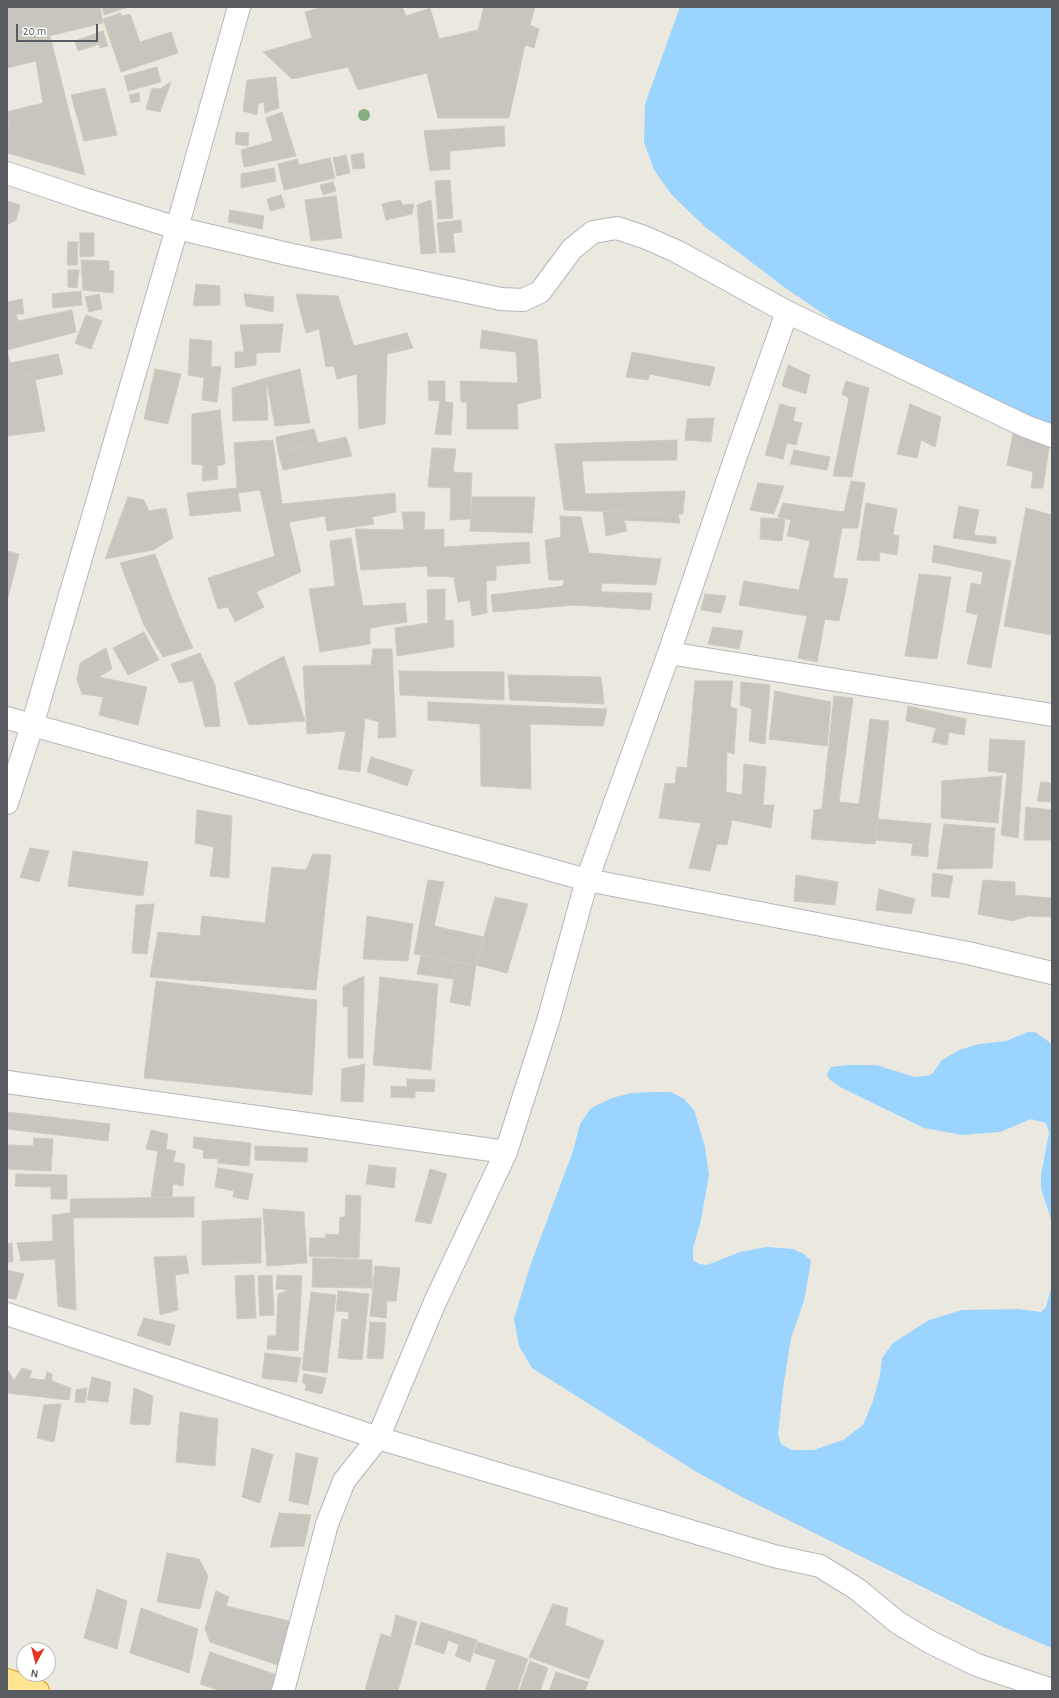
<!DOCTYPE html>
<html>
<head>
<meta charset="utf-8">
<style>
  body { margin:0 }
  #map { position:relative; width:1059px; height:1698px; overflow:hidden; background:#ebe8df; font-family:"Alegreya Sans",sans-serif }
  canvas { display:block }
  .frame { position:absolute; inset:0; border:8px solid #585c60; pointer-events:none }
  .north { position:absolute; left:16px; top:1642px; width:40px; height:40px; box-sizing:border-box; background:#fff; border:1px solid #bcbebf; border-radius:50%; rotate:187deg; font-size:11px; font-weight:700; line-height:16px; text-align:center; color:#585c60 }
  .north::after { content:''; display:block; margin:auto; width:14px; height:18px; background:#e83428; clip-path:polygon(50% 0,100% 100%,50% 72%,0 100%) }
  .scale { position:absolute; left:16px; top:24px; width:82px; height:18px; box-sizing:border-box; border:2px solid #585c60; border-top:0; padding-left:5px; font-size:12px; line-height:14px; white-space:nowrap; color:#585c60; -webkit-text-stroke:3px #fff; paint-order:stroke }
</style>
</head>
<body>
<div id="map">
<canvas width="1059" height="1698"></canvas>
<div class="frame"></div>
<div class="north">N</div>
<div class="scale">20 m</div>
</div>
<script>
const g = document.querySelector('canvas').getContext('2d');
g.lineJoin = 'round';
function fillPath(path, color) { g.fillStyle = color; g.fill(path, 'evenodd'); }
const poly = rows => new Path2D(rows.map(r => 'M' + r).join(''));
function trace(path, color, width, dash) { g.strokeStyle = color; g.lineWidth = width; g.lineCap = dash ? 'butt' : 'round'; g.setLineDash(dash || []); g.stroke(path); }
fillPath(poly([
  [680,7,1052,7,1052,431,844,328,784,287,704,226,672,195,654,170,644,142,645,104],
  [1028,1032,1035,1032,1052,1044,1052,1223,1041,1188,1041,1175,1049,1133,1046,1123,1031,1119,1000,1132,962,1135,924,1128,840,1087,829,1079,827,1074,831,1067,849,1065,876,1065,915,1077,926,1076,932,1074,942,1060,959,1050,979,1044,1006,1041],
  [653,1092,671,1092,684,1099,694,1110,705,1147,709,1175,701,1220,693,1248,693,1260,699,1264,707,1265,740,1252,767,1247,793,1249,804,1254,811,1261,804,1301,791,1338,784,1382,778,1435,781,1444,784,1446,792,1450,814,1450,843,1440,863,1425,873,1401,880,1375,882,1358,893,1343,929,1320,962,1310,1018,1309,1041,1312,1046,1307,1052,1284,1052,1648,1003,1627,742,1497,695,1471,532,1368,519,1346,514,1319,530,1266,573,1151,580,1124,591,1108,612,1098,631,1093]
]), '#9bd4ff');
const building = poly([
  [7,7,100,7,103,23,7,46,7,7],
  [102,7,129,7,104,15,102,7],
  [323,7,402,7,406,16,430,8,439,39,478,30,484,7,535,7,530,25,539,29,534,48,525,45,509,118,438,118,427,73,358,90,348,67,292,79,263,52,312,38,305,12,323,7],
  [120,13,122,16,130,14,140,42,171,32,178,53,121,72,103,19,120,13],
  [103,31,108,46,100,48,99,44,78,51,75,41,103,31],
  [50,36,85,175,7,153,7,127,9,127,7,112,43,103,36,61,7,68,7,46,50,36],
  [157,67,161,82,128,91,124,76,157,67],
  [276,77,279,108,265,113,264,102,258,104,257,115,243,111,247,80,276,77],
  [171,82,160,112,146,109,152,88,160,89,171,82],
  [105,88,117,135,84,141,71,95,105,88],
  [139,93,140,101,131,103,129,95,139,93],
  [282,112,296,156,244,167,241,150,273,141,266,118,282,112],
  [504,126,505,146,450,151,450,169,430,171,424,131,504,126],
  [236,132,249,133,248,146,235,144,236,132],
  [363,153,365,168,353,169,351,155,363,153],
  [346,155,350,173,337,176,333,158,346,155],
  [330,158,335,178,284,190,278,164,297,159,299,165,330,158],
  [274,168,276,181,241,188,241,174,274,168],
  [450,180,453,218,438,219,435,181,450,180],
  [333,182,336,191,323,195,320,185,333,182],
  [281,195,285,207,270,211,267,199,281,195],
  [336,196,342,238,311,241,305,200,336,196],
  [400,200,403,205,414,204,412,214,386,220,382,204,400,200],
  [431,200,436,253,421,254,417,205,431,200],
  [7,201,20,205,16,220,7,225,7,201],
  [230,210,264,216,262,229,228,222,230,210],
  [461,220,462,232,453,233,455,252,440,253,437,223,461,220],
  [80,233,94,233,94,256,80,257,80,233],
  [68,242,78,242,77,265,67,265,68,242],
  [81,260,109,261,109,271,114,271,113,293,83,290,81,260],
  [68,270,79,270,77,288,68,287,68,270],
  [196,284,220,286,220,305,193,306,196,284],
  [81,291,82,305,53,308,52,294,81,291],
  [99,294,102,309,89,312,85,297,99,294],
  [244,294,274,297,273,312,246,306,244,294],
  [296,294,338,296,354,346,407,333,413,348,387,354,385,424,359,429,357,374,337,379,334,366,326,367,319,329,306,333,296,294],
  [22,299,24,314,16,314,18,321,72,310,76,332,7,350,10,363,58,354,63,374,35,380,34,374,7,377,7,302,22,299],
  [86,315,102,321,91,349,75,343,86,315],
  [283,324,280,352,256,353,256,365,235,368,235,352,244,352,240,325,283,324],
  [482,330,537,340,541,398,517,404,518,429,467,429,467,402,461,402,460,381,518,383,516,352,480,348,482,330],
  [190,339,212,341,211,367,221,366,217,402,202,400,204,378,188,375,190,339],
  [632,352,715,367,710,386,650,374,648,380,626,377,632,352],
  [788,365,810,375,806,394,782,386,788,365],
  [155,369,181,374,168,424,144,419,155,369],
  [300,369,310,423,275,426,266,378,300,369],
  [34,374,45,431,7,436,7,377,34,374],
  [266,378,268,420,233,421,232,388,266,378],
  [428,381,445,381,445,402,453,403,451,435,435,434,440,401,429,400,428,381],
  [846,381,869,388,852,477,833,476,849,398,842,394,846,381],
  [780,404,796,408,793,421,802,423,796,445,787,443,783,459,765,455,780,404],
  [910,404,941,417,935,447,921,440,917,458,897,454,910,404],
  [220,410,225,464,217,466,218,479,202,481,203,465,192,464,192,414,220,410],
  [714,418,711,442,685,440,687,419,714,418],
  [314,429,318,443,278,452,276,437,314,429],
  [1013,433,1050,441,1043,488,1031,488,1033,472,1007,465,1013,433],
  [346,437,352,456,283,470,278,452,346,437],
  [273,440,282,504,395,493,396,512,372,517,374,524,327,531,325,516,289,522,301,572,256,592,264,607,235,622,228,607,218,609,208,578,275,556,260,490,238,493,241,511,190,516,187,493,237,488,234,443,273,440],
  [677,440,677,460,582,461,585,494,685,491,683,514,564,510,555,444,677,440],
  [432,448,456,449,453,472,472,473,470,519,450,520,451,488,428,487,432,448],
  [794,450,830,457,827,470,790,464,794,450],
  [851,481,865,483,858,528,842,528,833,578,848,579,839,621,825,619,817,662,798,658,807,616,739,605,744,581,799,590,810,541,787,536,791,520,778,517,783,503,844,512,851,481],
  [758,483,784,486,774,514,750,510,758,483],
  [128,497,144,500,149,511,166,508,173,538,153,550,105,559,128,497],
  [472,497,535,497,532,533,470,531,472,497],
  [866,503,897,509,893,535,899,536,897,555,880,552,879,561,857,560,866,503],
  [959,506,979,510,974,535,996,537,996,544,953,538,959,506],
  [1026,508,1052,515,1052,635,1004,626,1026,508],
  [603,511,678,514,680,523,624,520,627,531,606,536,603,511],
  [402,512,425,512,424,530,444,529,444,547,529,542,530,563,496,566,496,580,486,581,487,613,472,616,470,600,458,602,454,577,428,576,427,566,361,570,355,529,404,530,402,512],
  [560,516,581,517,589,553,661,559,656,585,602,583,601,592,652,593,650,610,575,605,493,612,491,595,563,586,564,580,549,580,545,540,561,537,560,516],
  [761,518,785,519,782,541,760,539,761,518],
  [351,538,363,606,405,603,407,622,370,628,370,644,320,652,309,589,335,586,330,541,351,538],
  [934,545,1011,561,991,668,967,664,978,615,966,612,971,583,981,585,983,572,932,562,934,545],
  [7,551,19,554,8,598,7,598,7,551],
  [155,554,178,614,144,625,120,563,155,554],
  [919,574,951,577,937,659,905,656,919,574],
  [445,589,445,621,453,620,454,647,397,656,395,628,428,623,427,590,445,589],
  [705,594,726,596,721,613,701,610,705,594],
  [178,614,193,648,163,657,144,625,178,614],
  [713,627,743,631,739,649,708,644,713,627],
  [144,632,159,660,128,675,113,648,144,632],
  [106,648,112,669,99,677,147,687,138,725,99,715,103,697,82,694,77,680,80,663,106,648],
  [373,649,392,649,396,737,378,738,379,722,365,718,360,772,338,769,346,731,307,734,303,666,371,665,373,649],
  [200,653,215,685,220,726,205,727,193,681,179,683,171,664,200,653],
  [284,656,305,721,249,725,234,683,284,656],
  [399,671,504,672,504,700,400,695,399,671],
  [508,675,601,677,604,704,510,700,508,675],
  [695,681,733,681,730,707,737,709,734,754,727,752,726,792,742,795,744,764,766,767,763,805,774,805,771,828,732,820,727,845,717,844,710,871,689,868,701,823,659,818,665,783,675,784,677,767,687,768,695,681],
  [741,682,770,685,765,744,749,741,752,709,740,705,741,682],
  [775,691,831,702,827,746,769,739,775,691],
  [834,696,853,698,839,802,859,804,870,719,889,721,875,844,811,839,814,810,822,809,834,696],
  [428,702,607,709,603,726,530,724,531,789,481,786,480,724,428,720,428,702],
  [908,706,966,719,964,735,949,732,947,745,932,742,936,728,906,721,908,706],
  [990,739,1025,741,1018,838,1001,835,1007,773,988,771,990,739],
  [371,757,413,770,407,786,367,772,371,757],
  [1002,776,998,823,941,818,942,781,1002,776],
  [1041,782,1052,783,1052,802,1037,801,1041,782],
  [1026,807,1052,810,1052,840,1024,840,1026,807],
  [197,810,232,816,229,878,210,876,214,847,195,843,197,810],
  [878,819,931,824,928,845,876,840,878,819],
  [944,824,995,828,992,868,937,869,944,824],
  [913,843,928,845,928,857,911,855,913,843],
  [30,848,49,851,39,882,20,877,30,848],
  [73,851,148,862,143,896,68,886,73,851],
  [313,854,331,855,316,990,150,977,158,932,200,936,202,916,265,923,272,867,306,870,313,854],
  [933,873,953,876,949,898,931,896,933,873],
  [796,875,838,882,835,905,794,901,796,875],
  [428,880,444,882,434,926,484,937,476,965,414,954,428,880],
  [983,880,1015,882,1015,895,1052,898,1052,917,1028,916,1012,921,978,914,983,880],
  [879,889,915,899,911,914,876,910,879,889],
  [495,897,528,904,507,973,476,965,495,897],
  [154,904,147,954,132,953,136,905,154,904],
  [367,916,413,924,408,961,363,959,367,916],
  [421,955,457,962,454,979,417,974,421,955],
  [457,962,476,965,470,1006,450,1002,457,962],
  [364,976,363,1058,348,1058,348,1006,343,1007,343,986,364,976],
  [380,977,438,984,431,1070,373,1065,380,977],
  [156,981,317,1000,312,1095,144,1078,156,981],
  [365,1064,363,1102,341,1101,342,1069,365,1064],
  [407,1079,435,1080,434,1092,415,1091,415,1098,391,1097,391,1086,407,1087,407,1079],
  [7,1112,110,1124,108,1141,7,1129,7,1112],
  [151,1130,168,1134,166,1149,176,1151,173,1162,185,1164,183,1186,173,1184,172,1197,151,1197,158,1151,146,1149,151,1130],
  [194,1137,251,1143,249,1166,218,1163,218,1159,203,1158,204,1150,193,1148,194,1137],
  [34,1138,53,1139,51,1171,7,1169,7,1145,33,1146,34,1138],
  [255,1146,308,1148,307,1162,255,1160,255,1146],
  [369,1165,396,1168,394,1188,366,1184,369,1165],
  [218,1168,253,1174,248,1200,233,1197,234,1191,215,1187,218,1168],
  [430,1169,447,1174,431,1224,415,1221,430,1169],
  [16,1174,67,1175,67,1199,51,1199,51,1187,15,1186,16,1174],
  [346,1195,361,1196,359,1258,309,1256,310,1238,325,1238,326,1234,339,1235,340,1217,345,1217,346,1195],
  [194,1197,194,1217,73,1218,76,1310,58,1306,55,1259,21,1261,17,1243,53,1241,52,1215,70,1213,71,1199,194,1197],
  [263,1209,304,1212,307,1263,267,1266,263,1209],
  [261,1218,261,1263,202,1265,202,1221,261,1218],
  [12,1243,13,1262,7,1262,7,1244,12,1243],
  [186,1256,189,1273,175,1275,178,1310,160,1315,154,1257,186,1256],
  [313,1258,372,1260,372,1288,312,1287,313,1258],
  [375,1266,400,1268,396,1301,387,1301,386,1318,370,1316,375,1266],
  [7,1270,24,1274,16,1299,7,1298,7,1270],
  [254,1275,256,1318,237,1319,235,1276,254,1275],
  [272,1275,274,1315,260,1316,258,1276,272,1275],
  [277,1275,302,1276,298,1351,267,1349,268,1336,276,1336,278,1294,289,1290,276,1289,277,1275],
  [338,1291,369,1294,362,1360,338,1358,342,1319,348,1320,349,1312,336,1311,338,1291],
  [311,1292,336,1295,327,1373,302,1370,311,1292],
  [144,1318,175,1325,170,1346,137,1335,144,1318],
  [370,1322,386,1323,383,1359,367,1358,370,1322],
  [265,1353,301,1358,297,1382,262,1378,265,1353],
  [22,1368,32,1371,29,1378,45,1380,47,1372,52,1374,52,1381,71,1388,69,1400,7,1393,7,1369,14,1380,22,1368],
  [304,1374,326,1378,322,1394,305,1390,306,1385,302,1382,304,1374],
  [92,1377,111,1382,108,1402,87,1400,92,1377],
  [87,1388,85,1403,75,1402,76,1390,87,1388],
  [134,1388,153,1396,150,1425,130,1424,134,1388],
  [61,1404,54,1442,37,1438,44,1405,61,1404],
  [180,1412,218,1419,215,1466,176,1462,180,1412],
  [252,1448,273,1455,260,1503,242,1497,252,1448],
  [296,1453,318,1458,308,1505,289,1501,296,1453],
  [279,1513,311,1515,304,1546,270,1547,279,1513],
  [167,1553,199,1559,208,1576,200,1609,157,1602,167,1553],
  [97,1589,127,1601,117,1649,84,1638,97,1589],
  [216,1591,229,1597,226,1606,289,1621,280,1666,210,1642,205,1629,216,1591],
  [553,1604,568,1608,565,1625,604,1641,589,1679,529,1657,553,1604],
  [141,1608,198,1629,189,1673,130,1653,141,1608],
  [396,1615,417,1622,398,1691,365,1690,381,1634,391,1637,396,1615],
  [421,1622,477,1640,470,1662,455,1656,459,1645,448,1640,444,1654,415,1644,421,1622],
  [478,1642,528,1659,517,1691,485,1691,496,1660,474,1653,478,1642],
  [210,1652,277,1675,273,1691,221,1691,200,1684,210,1652],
  [530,1661,548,1668,540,1691,519,1691,530,1661],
  [556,1672,588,1682,585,1691,549,1691,556,1672]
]);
fillPath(building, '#c8c5be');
trace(building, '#d0cabd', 1);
const minor = poly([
  [7,173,84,199,177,228,292,255,501,299,523,300,540,292,572,249,593,232,617,228,644,237,676,251,787,312,1025,426,1052,436],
  [669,653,1052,715],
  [7,718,587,880,968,953,1052,973],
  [7,803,32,726,177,228,239,7],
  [7,1082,506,1152],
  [7,1314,378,1438,774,1556,820,1566,857,1589,897,1622,930,1642,977,1665,1052,1690],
  [283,1691,327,1524,344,1481,378,1438,435,1302,506,1152,548,1021,587,880,669,653,736,456,787,312]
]);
const trunk = poly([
  [7,1680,38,1691]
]);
trace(minor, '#b5b7bc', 24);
trace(trunk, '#e99e01', 24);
trace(minor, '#fff', 22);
trace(trunk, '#fee592', 22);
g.fillStyle = '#86b083';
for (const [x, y] of [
  [364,115]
]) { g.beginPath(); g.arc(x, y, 6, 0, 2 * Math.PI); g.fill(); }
</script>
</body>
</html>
